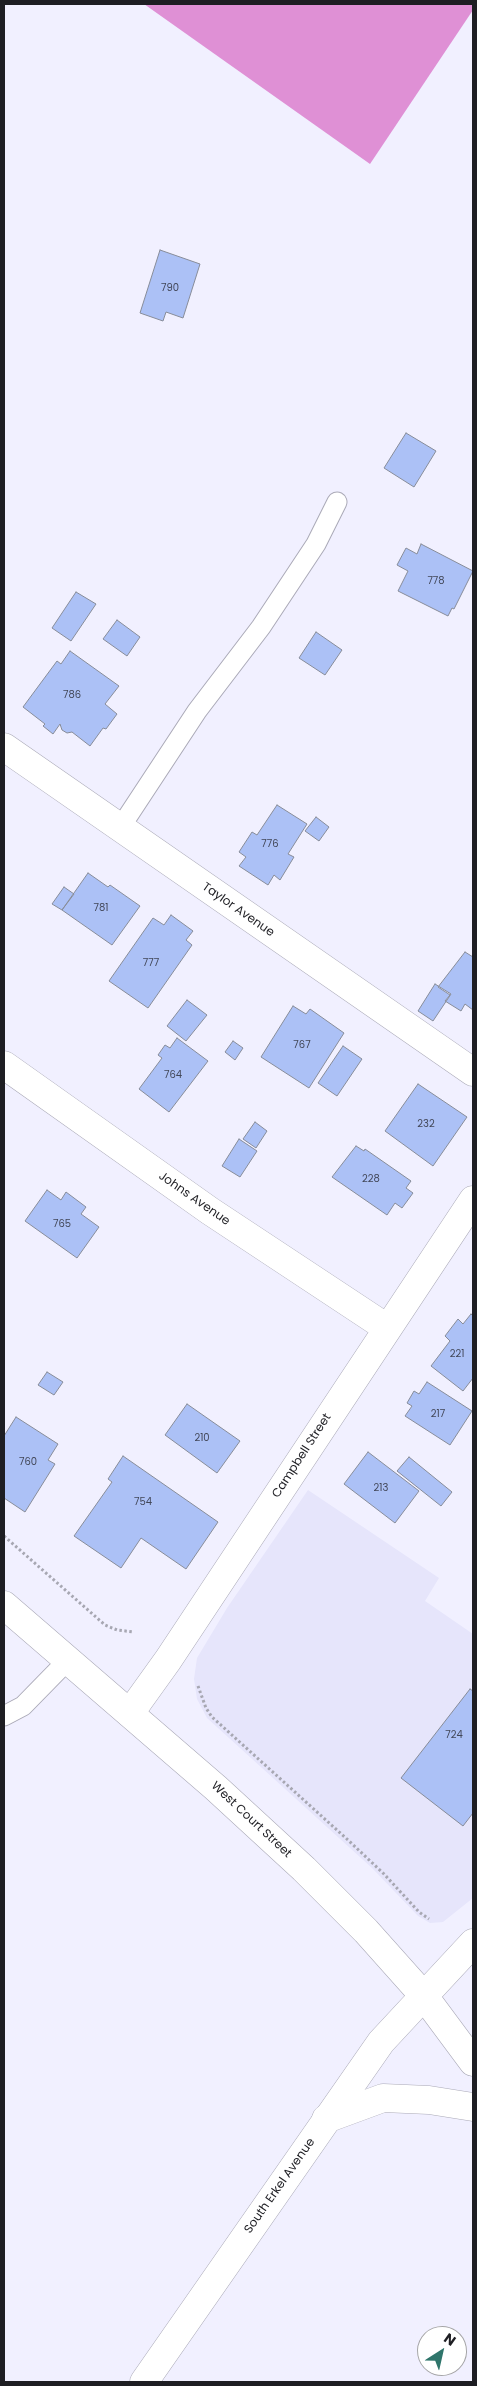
<!DOCTYPE html>
<html>
<head>
<meta charset="utf-8">
<style>
  body { margin:0 }
  #map { position:relative; width:477px; height:2386px; overflow:hidden; background:#f1f0ff; font-family:Poppins,sans-serif }
  canvas { display:block }
  .frame { position:absolute; inset:0; border:5px solid #1e1e23; pointer-events:none }
  .north { position:absolute; left:417px; top:2326px; width:50px; height:50px; box-sizing:border-box; background:#fff; border:1px solid #a5a5a7; border-radius:50%; rotate:35deg; font-size:14px; font-weight:700; line-height:20px; text-align:center; color:#1e1e23 }
  .north::after { content:''; display:block; margin:auto; width:18px; height:22px; background:#2f756b; clip-path:polygon(50% 0,100% 100%,50% 72%,0 100%) }
</style>
</head>
<body>
<div id="map">
<canvas width="477" height="2386"></canvas>
<div class="frame"></div>
<div class="north">N</div>
</div>
<script>
const g = document.querySelector('canvas').getContext('2d');
g.lineJoin = 'round';
function fillPath(path, color) { g.fillStyle = color; g.fill(path, 'evenodd'); }
const poly = rows => new Path2D(rows.map(r => 'M' + r).join(''));
function trace(path, color, width, dash) { g.strokeStyle = color; g.lineWidth = width; g.lineCap = dash ? 'butt' : 'round'; g.setLineDash(dash || []); g.stroke(path); }
function write(font, color, halo, rows, align = 'center') {
  g.font = font + ' Poppins,sans-serif'; g.lineWidth = 5; g.setLineDash([]); g.textBaseline = 'middle'; g.strokeStyle = halo; g.fillStyle = color; for (const [text, x, y, turn = 0] of rows) {
    g.save(); g.translate(x, y); g.rotate((+turn || 0) * Math.PI / 180); g.textAlign = isNaN(turn) ? turn : align; if (halo) g.strokeText(text, 0, 0); g.fillText(text, 0, 0); g.restore();
  }
}
fillPath(poly([
  [308,1490,439,1578,425,1601,473,1634,473,1898,443,1922,430,1923,418,1916,372,1868,207,1718,197,1699,194,1679,197,1658,227,1608]
]), '#e6e5fb');
fillPath(poly([
  [144,4,473,4,473,10,370,164]
]), '#df90d5');
const building = poly([
  [160,250,200,264,183,318,166,312,163,321,140,313,160,250],
  [406,433,436,451,414,487,384,468,406,433],
  [421,544,473,571,454,609,452,608,448,616,398,591,408,571,397,565,406,548,417,554,421,544],
  [76,592,96,604,71,641,52,628,76,592],
  [117,620,140,637,127,656,103,639,117,620],
  [316,632,342,650,325,675,299,658,316,632],
  [70,651,119,686,105,704,117,714,106,729,103,728,90,746,72,732,67,733,62,730,60,724,53,734,43,726,45,724,23,707,57,661,61,664,70,651],
  [277,805,307,824,288,854,294,857,280,880,274,875,268,885,239,866,246,857,239,852,252,832,257,835,277,805],
  [316,817,329,827,319,841,305,831,316,817],
  [88,873,108,887,110,885,140,906,112,945,62,910,88,873],
  [64,887,74,894,62,910,52,904,64,887],
  [171,915,193,931,186,940,192,945,148,1008,109,981,153,918,164,925,171,915],
  [465,952,473,957,473,1010,465,1004,461,1011,445,1001,450,995,438,987,465,952],
  [435,984,451,994,433,1021,418,1011,435,984],
  [187,1000,207,1015,186,1041,167,1026,187,1000],
  [293,1006,306,1014,310,1009,344,1033,309,1088,261,1057,293,1006],
  [177,1038,208,1061,169,1112,139,1089,162,1058,158,1055,165,1045,170,1048,177,1038],
  [233,1041,243,1048,235,1060,225,1052,233,1041],
  [343,1046,362,1059,337,1096,318,1083,343,1046],
  [418,1084,467,1117,433,1166,385,1131,418,1084],
  [255,1122,267,1131,256,1148,243,1139,255,1122],
  [239,1139,257,1151,240,1177,222,1166,239,1139],
  [356,1146,364,1151,365,1149,411,1181,406,1188,413,1193,402,1208,395,1203,387,1215,332,1177,356,1146],
  [47,1190,61,1200,66,1192,86,1207,81,1214,99,1227,77,1258,25,1221,47,1190],
  [471,1314,473,1316,473,1378,463,1391,431,1366,450,1341,445,1336,458,1319,463,1324,471,1314],
  [47,1372,63,1382,54,1395,38,1385,47,1372],
  [427,1382,472,1411,450,1445,405,1416,412,1406,407,1403,414,1391,419,1394,427,1382],
  [187,1404,240,1441,217,1473,165,1435,187,1404],
  [16,1417,58,1444,48,1460,55,1464,25,1512,4,1498,4,1436,16,1417],
  [368,1452,419,1491,395,1523,344,1484,368,1452],
  [123,1456,218,1522,186,1569,141,1538,121,1568,74,1536,112,1482,108,1479,123,1456],
  [409,1457,452,1492,441,1506,397,1471,409,1457],
  [470,1689,473,1691,473,1813,463,1826,401,1778,470,1689]
]);
fillPath(building, '#acc1f6');
trace(building, '#878c99', 1);
const lane = poly([
  [120,828,197,711,261,627,316,544,337,502],
  [4,1716,23,1706,68,1660]
]);
const street = poly([
  [4,747,473,1072],
  [4,1065,210,1211,387,1328],
  [130,1713,168,1660,473,1200],
  [144,2382,381,2042,473,1943]
]);
const primary = poly([
  [4,1605,216,1788,304,1869,366,1931,424,1996,473,2062],
  [326,2119,383,2098,429,2100,473,2107]
]);
trace(lane, '#aaa9b7', 21);
trace(street, '#aaa9b7', 29);
trace(primary, '#aaa9b7', 29);
trace(poly([
  [4,1536,105,1625,117,1630,134,1632],
  [198,1686,206,1708,212,1717,348,1840,384,1874,419,1912,429,1919]
]), '#a7a7b2', 3, [2.5, 2.5]);
trace(lane, '#fff', 19);
trace(street, '#fff', 28);
trace(primary, '#fff', 28);
write('10px', '#424758', null, [
  ["790",170,288],
  ["778",436,581],
  ["786",72,695],
  ["776",270,844],
  ["781",101,908],
  ["777",151,963],
  ["767",302,1045],
  ["764",173,1075],
  ["232",426,1124],
  ["228",371,1179],
  ["765",62,1224],
  ["221",457,1354],
  ["217",438,1414],
  ["210",202,1438],
  ["760",28,1462],
  ["213",381,1488],
  ["754",143,1502],
  ["724",454,1735]
]);
write('12px', '#1e1e23', '#fff', [
  ["Taylor Avenue",238,910,35],
  ["Johns Avenue",194,1199,35],
  ["Campbell Street",302,1456,-57],
  ["West Court Street",251,1820,43],
  ["South Erkel Avenue",280,2186,-55]
]);
</script>
</body>
</html>
